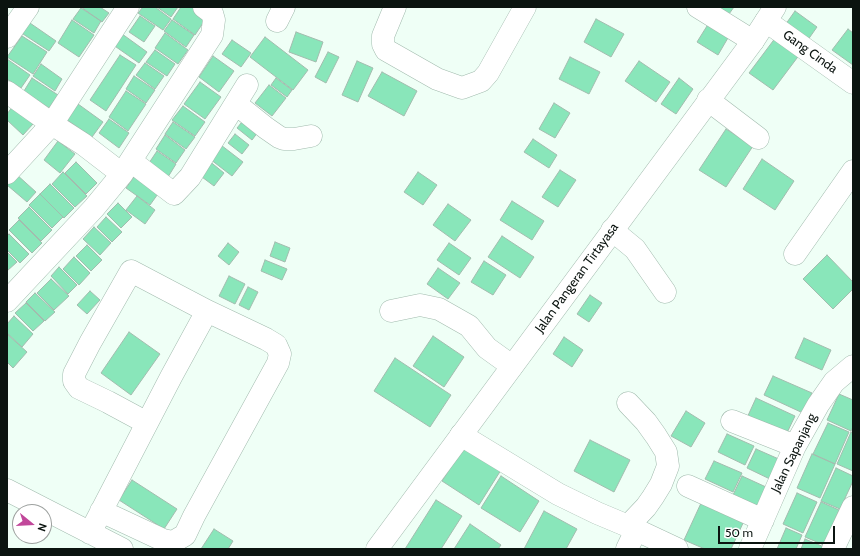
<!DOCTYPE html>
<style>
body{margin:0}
#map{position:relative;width:860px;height:556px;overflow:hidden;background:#effff6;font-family:Cabin,sans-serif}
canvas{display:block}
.frame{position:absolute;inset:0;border:8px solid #0b1410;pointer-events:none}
.north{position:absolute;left:12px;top:504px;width:40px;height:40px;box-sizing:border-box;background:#fff;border:1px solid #9da19f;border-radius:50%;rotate:108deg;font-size:11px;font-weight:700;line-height:16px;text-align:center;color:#0b1410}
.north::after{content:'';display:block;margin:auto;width:14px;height:18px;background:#c1479a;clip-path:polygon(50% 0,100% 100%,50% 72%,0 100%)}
.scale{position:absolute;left:718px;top:526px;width:117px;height:18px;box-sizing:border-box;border:2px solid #0b1410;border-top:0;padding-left:5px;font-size:12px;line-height:14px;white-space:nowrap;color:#0b1410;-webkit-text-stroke:3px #fff;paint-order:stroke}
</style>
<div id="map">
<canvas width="860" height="556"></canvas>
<div class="frame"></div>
<div class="north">N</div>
<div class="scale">50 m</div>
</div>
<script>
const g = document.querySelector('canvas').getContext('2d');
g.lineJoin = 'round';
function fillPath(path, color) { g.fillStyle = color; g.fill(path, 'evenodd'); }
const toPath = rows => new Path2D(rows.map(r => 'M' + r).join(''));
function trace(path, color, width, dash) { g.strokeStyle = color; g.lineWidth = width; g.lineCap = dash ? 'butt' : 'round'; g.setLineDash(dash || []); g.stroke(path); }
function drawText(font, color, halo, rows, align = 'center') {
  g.font = font + ' Cabin,sans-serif'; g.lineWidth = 3.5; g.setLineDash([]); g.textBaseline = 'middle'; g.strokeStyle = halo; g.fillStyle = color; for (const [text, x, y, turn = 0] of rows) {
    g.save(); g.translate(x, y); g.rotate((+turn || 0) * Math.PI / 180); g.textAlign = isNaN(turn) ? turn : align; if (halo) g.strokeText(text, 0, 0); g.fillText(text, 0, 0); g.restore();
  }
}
const building = toPath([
 [81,7,100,7,109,13,102,22,81,7],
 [143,7,155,7,171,19,163,30,138,13,143,7],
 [157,7,178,7,171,17,157,7],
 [181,7,192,7,207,17,195,35,173,19,181,7],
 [718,7,734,7,729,14,718,7],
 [81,8,101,21,94,33,73,19,81,8],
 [795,11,817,27,805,44,783,28,795,11],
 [140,16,155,26,144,42,129,32,140,16],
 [712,18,732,31,718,55,697,42,712,18],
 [596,19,624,34,611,57,584,42,596,19],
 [72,20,94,35,79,57,58,43,72,20],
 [172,20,194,35,186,47,164,31,172,20],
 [27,21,56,41,49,51,20,32,27,21],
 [848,29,853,33,853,65,832,50,848,29],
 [118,31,147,52,139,63,109,42,118,31],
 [296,32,323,42,316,62,289,52,296,32],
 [165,33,188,50,178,64,155,48,165,33],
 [22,36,47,52,33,74,7,57,22,36],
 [265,37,308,70,293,90,250,57,265,37],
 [776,37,800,54,773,90,749,73,776,37],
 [232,40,251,53,241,67,222,54,232,40],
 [155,50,175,64,167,76,146,62,155,50],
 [328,52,339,57,326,83,315,77,328,52],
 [120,55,136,65,106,111,90,100,120,55],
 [213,56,234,71,219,92,199,77,213,56],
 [570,57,600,72,589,94,559,79,570,57],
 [7,59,30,75,21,88,7,79,7,59],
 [357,61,373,68,358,102,342,95,357,61],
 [639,61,670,82,656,102,625,81,639,61],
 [145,63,164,76,155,89,136,75,145,63],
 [41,64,62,79,55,91,33,76,41,64],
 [382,72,417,91,404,116,368,96,382,72],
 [134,76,155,90,146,103,126,89,134,76],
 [32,78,58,95,49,108,24,91,32,78],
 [276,78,292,90,287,97,271,85,276,78],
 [679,78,693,89,676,114,661,104,679,78],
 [200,82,221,97,205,119,184,104,200,82],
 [269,85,286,98,272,116,255,103,269,85],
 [126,91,146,104,128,131,109,117,126,91],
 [554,103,570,113,555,138,539,129,554,103],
 [78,104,103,122,92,137,67,120,78,104],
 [13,106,33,124,23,135,7,120,7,114,13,106],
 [183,106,205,122,195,136,172,120,183,106],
 [246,117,261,128,252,140,237,128,246,117],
 [109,119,129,133,119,148,99,133,109,119],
 [173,122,195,137,186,149,165,134,173,122],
 [726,129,753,146,726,187,699,170,726,129],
 [235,134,249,145,242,154,228,143,235,134],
 [165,135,185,150,176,163,156,149,165,135],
 [533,139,557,155,549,168,524,152,533,139],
 [58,141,75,154,60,173,44,160,58,141],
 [217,142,243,162,232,176,206,156,217,142],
 [157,151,176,164,168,177,149,163,157,151],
 [762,159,794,181,775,210,743,189,762,159],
 [208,160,224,173,214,186,198,174,208,160],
 [76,162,97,183,86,194,65,173,76,162],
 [560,170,576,180,558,207,542,197,560,170],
 [63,172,87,196,75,207,52,184,63,172],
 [418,172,437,185,423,205,404,192,418,172],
 [16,174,36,192,27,202,7,185,16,174],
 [136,174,160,191,150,205,126,188,136,174],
 [50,184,74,208,64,218,40,194,50,184],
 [40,194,63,217,52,228,29,205,40,194],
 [137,196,155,210,145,224,126,210,137,196],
 [512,201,544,221,532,240,500,220,512,201],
 [118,203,132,217,121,228,107,214,118,203],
 [448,204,471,220,455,241,433,225,448,204],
 [29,207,52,230,41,241,18,218,29,207],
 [106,217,122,232,112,242,97,227,106,217],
 [19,220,42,243,32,253,9,230,19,220],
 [94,227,111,243,100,255,83,239,94,227],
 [9,234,29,254,20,263,7,250,7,236,9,234],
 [502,236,534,257,520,278,488,257,502,236],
 [275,242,290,248,285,262,270,256,275,242],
 [228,243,239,252,229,265,218,256,228,243],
 [449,243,471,258,459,275,437,260,449,243],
 [87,245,102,260,91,271,76,256,87,245],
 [7,252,17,262,7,271,7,252],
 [827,255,853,282,853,289,833,309,803,279,827,255],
 [74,257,90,273,79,285,63,269,74,257],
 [265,260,287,269,282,280,261,271,265,260],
 [484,261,506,275,493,295,471,282,484,261],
 [59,267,77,285,68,294,51,276,59,267],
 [438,268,460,283,448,299,427,284,438,268],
 [229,276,245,284,235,304,219,296,229,276],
 [51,279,69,296,54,310,37,293,51,279],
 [248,287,258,292,249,310,239,305,248,287],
 [90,291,100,300,87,314,77,305,90,291],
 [35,293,55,312,45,321,26,302,35,293],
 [590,295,602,303,589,322,577,314,590,295],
 [26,303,44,321,33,331,15,313,26,303],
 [14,316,33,334,22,347,7,333,7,324,14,316],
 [129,332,160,354,131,395,101,373,129,332],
 [7,334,27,352,13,368,7,362,7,334],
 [433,336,464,357,444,387,413,366,433,336],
 [564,337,583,350,572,367,553,354,564,337],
 [804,338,831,350,822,370,795,358,804,338],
 [395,358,451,395,430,427,374,391,395,358],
 [773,376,812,393,803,413,764,395,773,376],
 [839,394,853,400,853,427,851,431,827,420,839,394],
 [756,398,795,416,785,437,746,420,756,398],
 [686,411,705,423,691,447,671,436,686,411],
 [828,423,849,432,835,464,813,454,828,423],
 [851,432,853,433,853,471,837,464,851,432],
 [727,434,754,446,745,465,718,452,727,434],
 [590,440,630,460,614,492,574,471,590,440],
 [464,447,501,470,479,505,442,481,464,447],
 [756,449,781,460,772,480,747,468,756,449],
 [812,454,835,464,820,498,797,488,812,454],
 [714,461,742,473,733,492,705,479,714,461],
 [836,468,853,476,853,481,840,509,821,501,836,468],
 [501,476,539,501,520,532,481,508,501,476],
 [742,476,766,487,758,506,733,495,742,476],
 [132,480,177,509,164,529,119,500,132,480],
 [797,493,817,502,803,533,783,524,797,493],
 [436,500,462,516,441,549,405,549,436,500],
 [702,501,744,521,731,549,705,549,684,540,702,501],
 [821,502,839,510,824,545,805,537,821,502],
 [544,511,577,529,566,549,524,549,544,511],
 [470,524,501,545,498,549,454,549,470,524],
 [786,528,802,535,796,549,777,549,786,528],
 [214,529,233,541,228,549,201,549,214,529],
 [805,539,824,547,823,549,801,549,805,539]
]);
fillPath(building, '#89e6ba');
trace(building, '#a2bcae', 1);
const minor = toPath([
 [395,7,383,36,383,44,386,50,437,79,462,88,481,81,488,73,525,7],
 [698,7,753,41],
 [277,21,284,7],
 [766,21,853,83],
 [7,37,28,7],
 [7,92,52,124,83,144,122,174],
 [708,100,758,138],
 [236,104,266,128,279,137,284,139,294,139,311,136],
 [131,161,174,194,190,177,247,85],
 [7,173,52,124,128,7],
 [612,230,635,249,665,292],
 [795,254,853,171],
 [7,301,94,208,122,174,212,35,214,20,212,13,204,7],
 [391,311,420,305,439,309,469,326,487,348,512,366],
 [732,421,795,446],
 [461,435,558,494,597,513,628,526,677,549],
 [688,486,763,520],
 [7,490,122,549],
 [101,511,163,540,173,542,185,535,194,516,278,363,280,354,276,345,266,339,207,311,131,271,90,343,74,374,74,381,79,388,108,402,147,423],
 [628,526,646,507,653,497,661,484,668,466,666,452,656,436,646,422,628,403],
 [90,533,171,377,207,311],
 [627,549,636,530],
 [750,549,795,446,818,405,834,382,853,366],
 [833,549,853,507]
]);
const major = toPath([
 [377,549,753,41,775,7]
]);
trace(minor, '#a1baad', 23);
trace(major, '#a1baad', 23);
trace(minor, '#fff', 22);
trace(major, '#fff', 22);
drawText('13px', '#0b1410', '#fff', [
 ["Gang Cinda",810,52,36],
 ["Jalan Pangeran Tirtayasa",577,278,-54],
 ["Jalan Sapanjang",794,453,-64]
]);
</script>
